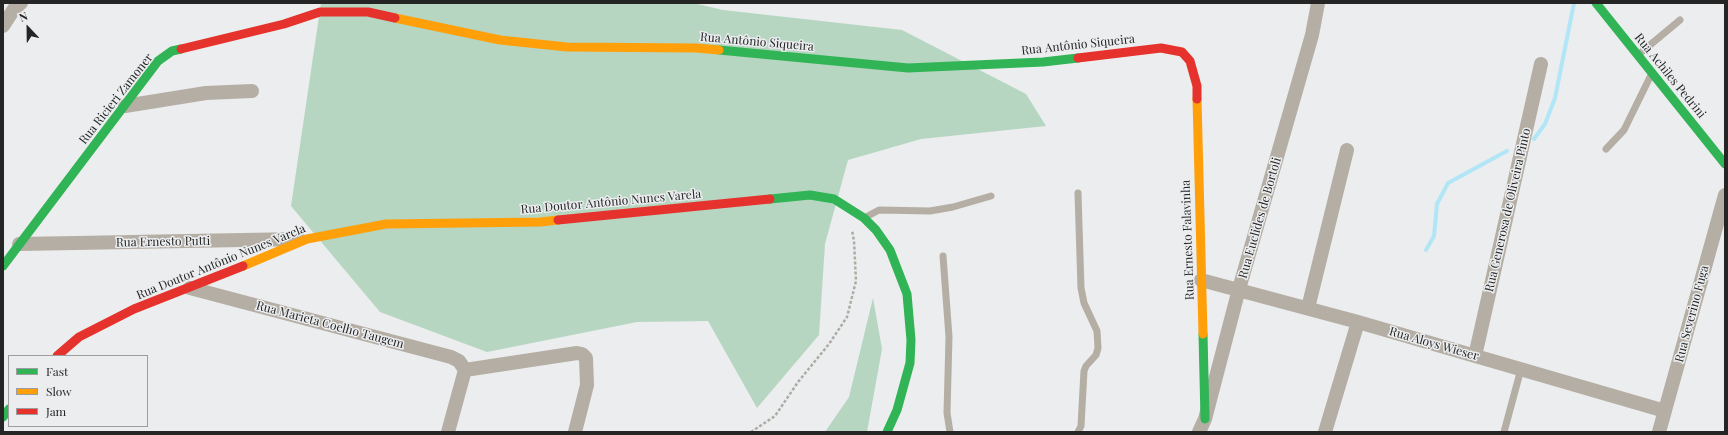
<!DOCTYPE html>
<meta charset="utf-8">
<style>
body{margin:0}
#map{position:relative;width:1728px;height:435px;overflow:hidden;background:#ecedee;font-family:"Playfair Display",serif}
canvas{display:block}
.frame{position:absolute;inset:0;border:4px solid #252526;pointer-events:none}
.legend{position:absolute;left:8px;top:355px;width:140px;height:72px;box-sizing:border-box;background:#ebedef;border:1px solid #9c9d9f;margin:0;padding:5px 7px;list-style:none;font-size:12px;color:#252526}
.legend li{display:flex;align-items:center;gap:8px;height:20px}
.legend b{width:20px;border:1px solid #9c9d9f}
.north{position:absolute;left:8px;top:8px;width:40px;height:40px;-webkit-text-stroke:3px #ebedef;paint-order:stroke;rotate:338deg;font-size:11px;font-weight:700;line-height:16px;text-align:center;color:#252526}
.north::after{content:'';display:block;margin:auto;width:14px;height:18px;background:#252526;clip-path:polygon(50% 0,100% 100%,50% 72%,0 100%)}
</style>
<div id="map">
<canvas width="1728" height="435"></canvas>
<div class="frame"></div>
<ul class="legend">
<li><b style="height:5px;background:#30b455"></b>Fast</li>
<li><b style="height:5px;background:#ff9f0a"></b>Slow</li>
<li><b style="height:5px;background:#e5322d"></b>Jam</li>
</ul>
<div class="north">N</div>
</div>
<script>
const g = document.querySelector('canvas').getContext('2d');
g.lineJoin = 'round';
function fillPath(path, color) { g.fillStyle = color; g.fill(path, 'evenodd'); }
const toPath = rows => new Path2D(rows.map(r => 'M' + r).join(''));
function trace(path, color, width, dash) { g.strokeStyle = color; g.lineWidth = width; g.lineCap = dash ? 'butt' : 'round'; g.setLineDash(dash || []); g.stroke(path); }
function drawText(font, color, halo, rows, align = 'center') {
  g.font = font + ' "Playfair Display",serif'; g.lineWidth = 3; g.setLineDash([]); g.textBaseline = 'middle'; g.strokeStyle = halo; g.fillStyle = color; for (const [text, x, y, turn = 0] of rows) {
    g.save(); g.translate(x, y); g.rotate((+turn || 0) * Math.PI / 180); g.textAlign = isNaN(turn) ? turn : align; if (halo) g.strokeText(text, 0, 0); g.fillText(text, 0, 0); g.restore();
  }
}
fillPath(toPath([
 [321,3,693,3,723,10,902,30,1026,94,1046,126,921,139,848,160,825,244,819,335,757,408,708,321,637,322,487,352,380,312,291,206],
 [873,298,882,349,867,432,825,432,849,397]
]), '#b6d6c1');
trace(toPath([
 [1534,139,1545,124,1555,98,1574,3],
 [1426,250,1434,236,1437,204,1448,183,1507,151]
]), '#b1e6f7', 4);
trace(toPath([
 [751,432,775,416,798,382,829,344,847,317,856,281,854,241,852,230]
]), '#afaba4', 2.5, [3, 2]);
trace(toPath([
 [1638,55,1680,20],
 [1606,149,1624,130,1651,75],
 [1078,193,1081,288,1084,303,1097,331,1098,348,1096,355,1086,366,1084,371,1081,426,1078,432],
 [864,218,879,210,930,211,953,207,991,196],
 [943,256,949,337,947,413,950,432],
 [1504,432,1521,369]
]), '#b5aea4', 7);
trace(toPath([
 [3,26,14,9,21,3],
 [125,106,206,93,252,91],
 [19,244,299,239],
 [1201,280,1358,322,1665,411],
 [190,288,451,357,459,361,465,370],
 [1308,308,1347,150],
 [1475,356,1541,64],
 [465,370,577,353,582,354,586,358,587,385,575,432],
 [448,432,465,370],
 [1199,432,1205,419,1239,289,1312,35,1318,3],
 [1325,432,1358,322],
 [1659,432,1725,195]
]), '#b5aea4', 14);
trace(toPath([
 [1596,3,1725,164],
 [719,50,908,68,1043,62,1078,58],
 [770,199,810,195,834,199,864,218,876,230,890,250,907,294,911,340,910,363,897,410,887,432],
 [3,266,158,61,172,51,181,49],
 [1203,334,1205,419],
 [3,417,9,409]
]), '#30b455', 9);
trace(toPath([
 [395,18,500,40,567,47,696,48,719,50],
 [1197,99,1203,334],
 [243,266,307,239,386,224,540,222,558,220]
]), '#ff9f0a', 9);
trace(toPath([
 [181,49,284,24,320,12,368,12,395,18],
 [1078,58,1161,48,1182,52,1190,61,1197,86,1197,99],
 [558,220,770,199],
 [57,356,79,337,134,309,243,266]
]), '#e5322d', 9);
drawText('12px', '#252526', '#ebedef', [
 ["Rua Antônio Siqueira",757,42,5],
 ["Rua Antônio Siqueira",1078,45,-6],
 ["Rua Achiles Pedrini",1670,76,51],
 ["Rua Ricieri Zamoner",116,99,-52],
 ["Rua Doutor Antônio Nunes Varela",611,202,-5],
 ["Rua Generosa de Oliveira Pinto",1508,210,-77],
 ["Rua Euclides de Bortoli",1260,218,-74],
 ["Rua Ernesto Falavinha",1188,240,-92],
 ["Rua Ernesto Putti",163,242,-1],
 ["Rua Doutor Antônio Nunes Varela",221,262,-22],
 ["Rua Severino Fuga",1692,314,-75],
 ["Rua Marieta Coelho Taugem",330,325,15],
 ["Rua Aloys Wieser",1434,344,16]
]);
</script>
